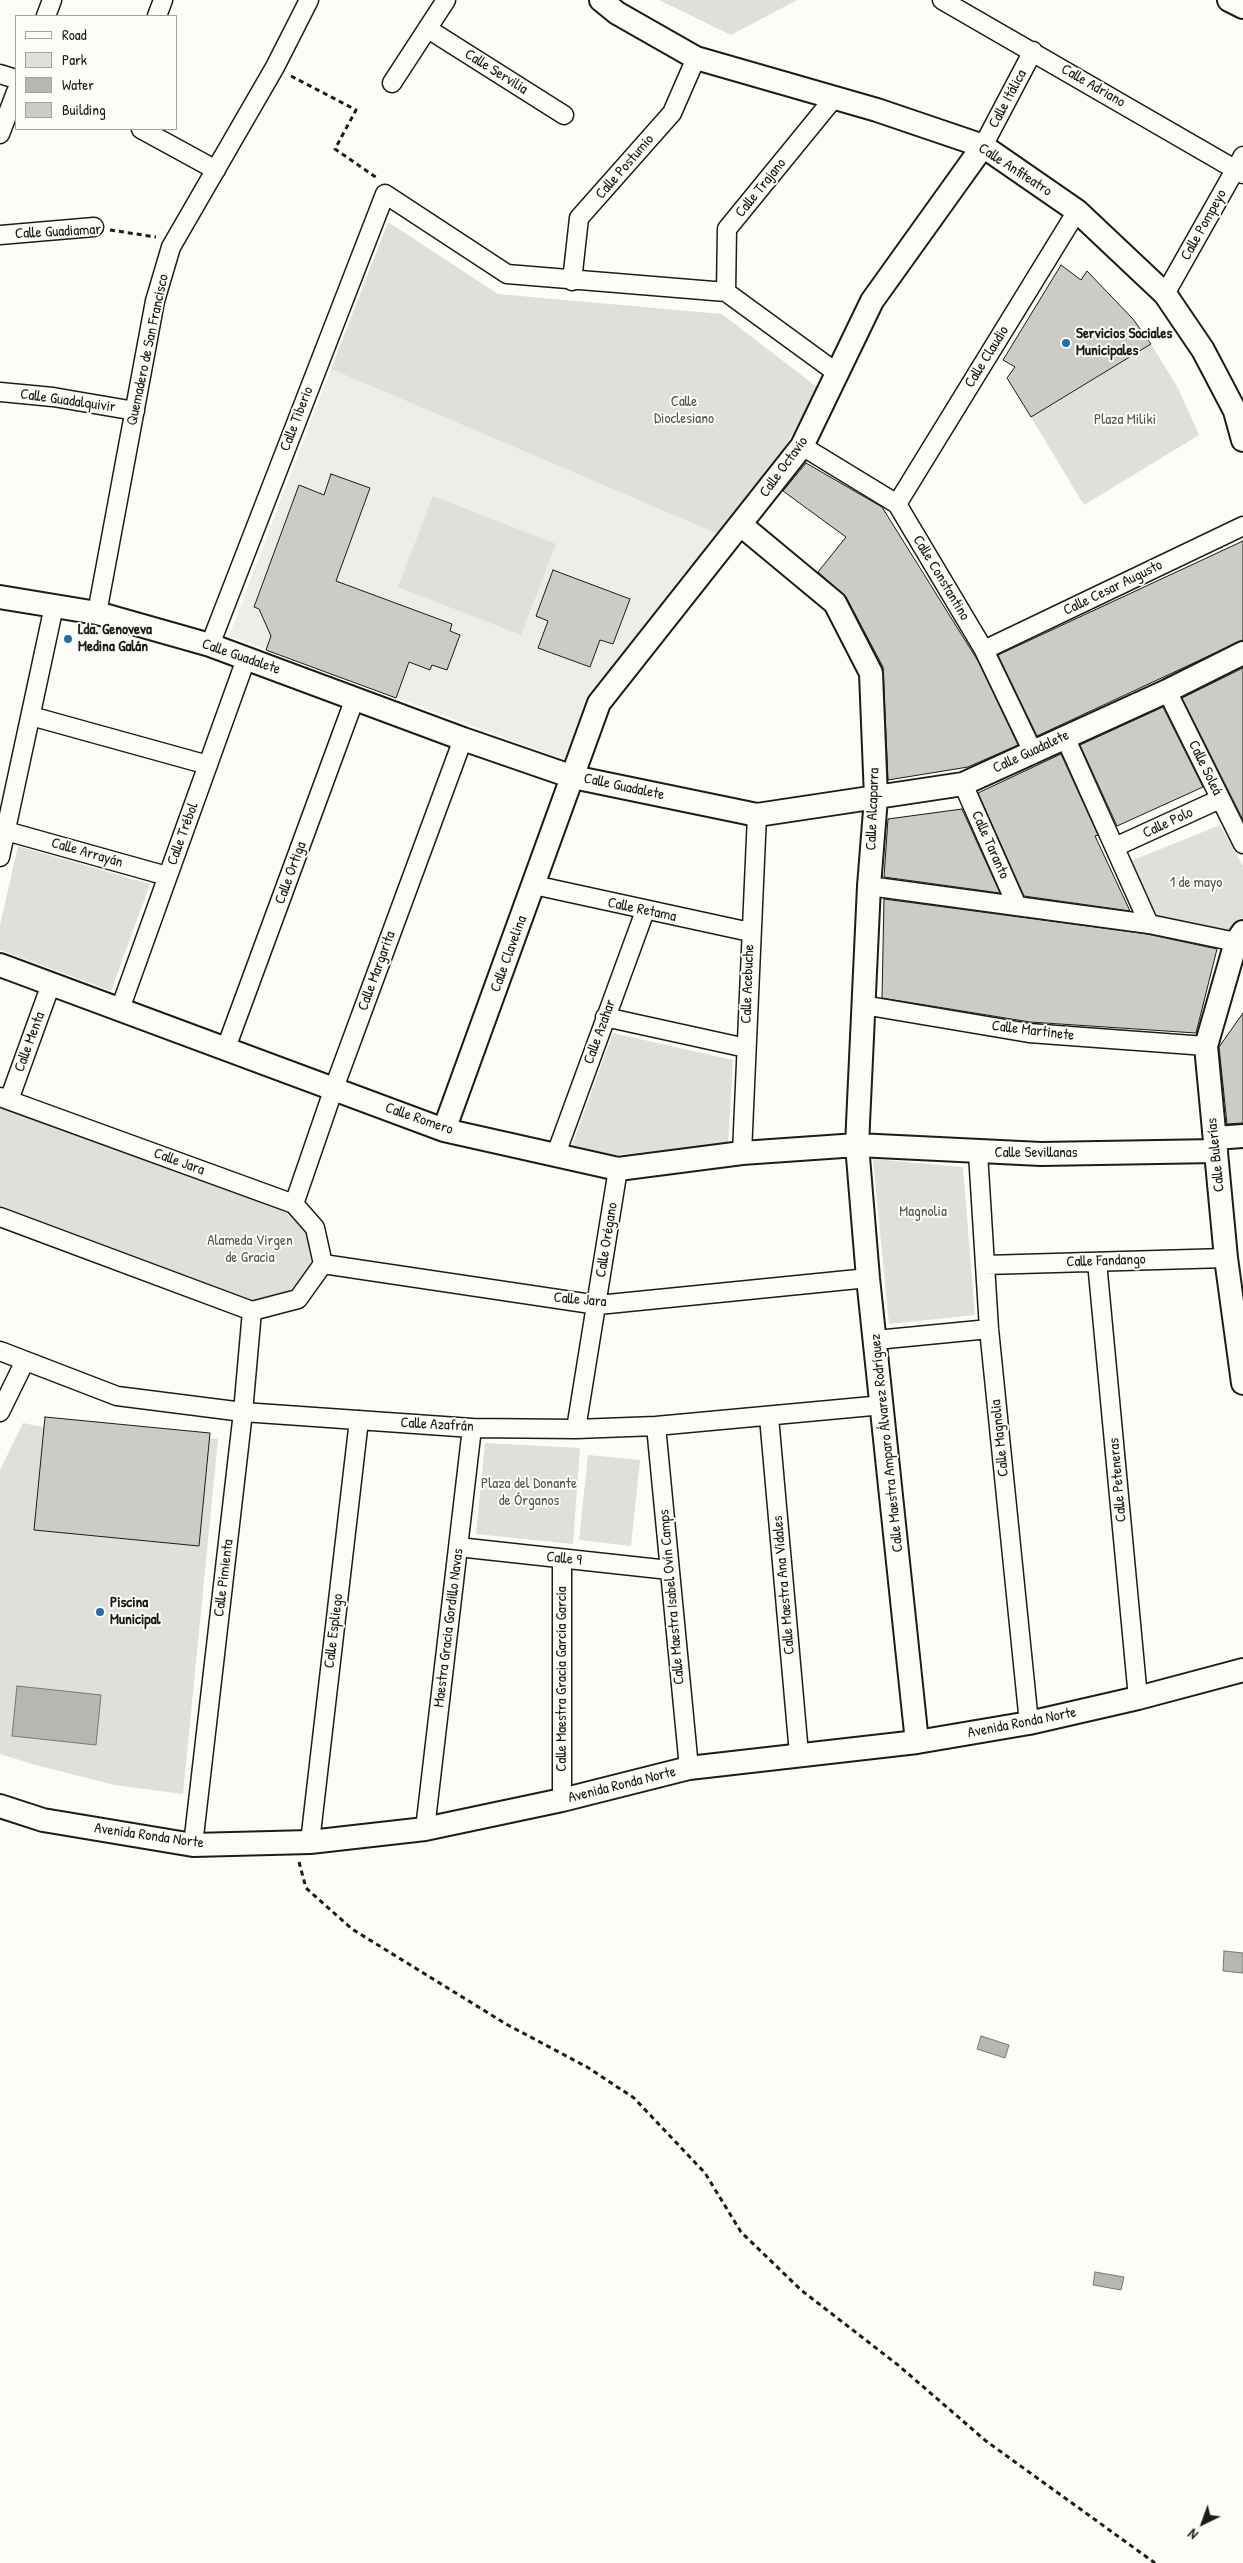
<!DOCTYPE html>
<meta charset="utf-8">
<style>
body{margin:0}
#map{position:relative;width:1243px;height:2563px;overflow:hidden;background:#fdfcf7;font-family:"Patrick Hand",sans-serif}
canvas{display:block}
.legend{position:absolute;left:15px;top:15px;width:162px;height:115px;box-sizing:border-box;background:#fdfcf7;border:1px solid #a3a29f;margin:0;padding:6px 9px;list-style:none;font-size:15px;color:#1c1c1c}
.legend li{display:flex;align-items:center;gap:10px;height:25px}
.legend b{width:25px;border:1px solid #a3a29f}
.north{position:absolute;left:1178px;top:2498px;width:50px;height:50px;-webkit-text-stroke:4px #fdfcf7;paint-order:stroke;rotate:222deg;font-size:14px;font-weight:700;line-height:20px;text-align:center;color:#1c1c1c}
.north::after{content:'';display:block;margin:auto;width:18px;height:22px;background:#1c1c1c;clip-path:polygon(50% 0,100% 100%,50% 72%,0 100%)}
</style>
<div id="map">
<canvas width="1243" height="2563"></canvas>
<ul class="legend">
<li><b style="height:6px;background:#fdfcf7"></b>Road</li>
<li><b style="height:14px;background:#e0dfdb"></b>Park</li>
<li><b style="height:14px;background:#b7b6b2"></b>Water</li>
<li><b style="height:14px;background:#cccbc8"></b>Building</li>
</ul>
<div class="north">N</div>
</div>
<script>
const g = document.querySelector('canvas').getContext('2d');
g.lineJoin = 'round';
function fillPath(path, color) { g.fillStyle = color; g.fill(path, 'evenodd'); }
const toPath = rows => new Path2D(rows.map(r => 'M' + r).join(''));
function trace(path, color, width, dash) { g.strokeStyle = color; g.lineWidth = width; g.lineCap = dash ? 'butt' : 'round'; g.setLineDash(dash || []); g.stroke(path); }
function drawText(font, color, halo, rows, align = 'center') {
  g.font = font + ' "Patrick Hand",sans-serif'; g.lineWidth = 4; g.setLineDash([]); g.textBaseline = 'middle'; g.strokeStyle = halo; g.fillStyle = color; for (const [text, x, y, turn = 0] of rows) {
    g.save(); g.translate(x, y); g.rotate((+turn || 0) * Math.PI / 180); g.textAlign = isNaN(turn) ? turn : align; if (halo) g.strokeText(text, 0, 0); g.fillText(text, 0, 0); g.restore();
  }
}
fillPath(toPath([
 [331,369,718,534,588,698,565,760,229,636]
]), '#eeede9');
fillPath(toPath([
 [659,0,797,0,731,35],
 [388,222,498,294,722,314,818,388,782,453,718,534,331,369],
 [1151,344,1178,388,1199,435,1084,505,1031,417],
 [433,496,556,544,521,635,398,587],
 [1220,825,1243,866,1243,932,1239,938,1153,921,1131,861],
 [18,846,150,884,111,991,0,950,0,925],
 [613,1033,733,1060,728,1144,615,1155,572,1145],
 [0,1107,289,1212,309,1232,312,1263,293,1293,252,1301,0,1209],
 [873,1159,963,1167,975,1315,889,1324],
 [45,1417,210,1433,210,1438,218,1439,183,1794,114,1785,36,1765,0,1754,0,1470,23,1423,43,1427],
 [485,1443,580,1448,573,1544,476,1534],
 [588,1455,640,1460,631,1546,579,1540]
]), '#e0dfdb');
const water = toPath([
 [17,1686,101,1695,96,1745,12,1736,17,1686],
 [1224,1951,1243,1953,1243,1973,1223,1971,1224,1951],
 [981,2036,1009,2045,1005,2058,977,2049,981,2036],
 [1095,2272,1124,2277,1121,2290,1093,2285,1095,2272]
]);
fillPath(water, '#b7b6b2');
trace(water, '#797876', 1);
const building = toPath([
 [1061,265,1081,280,1087,271,1133,319,1151,344,1031,417,1007,378,1015,367,1003,360,1061,265],
 [806,463,882,507,978,661,1018,745,968,767,888,780,883,667,846,597,818,572,846,537,783,491,806,463],
 [331,474,370,488,336,581,452,624,450,631,460,635,447,670,432,665,430,670,409,662,396,698,266,650,271,636,259,609,254,607,299,485,324,495,331,474],
 [1243,541,1243,640,1037,736,998,655,1243,541],
 [553,570,630,599,613,644,600,640,590,667,538,648,548,621,536,616,553,570],
 [1243,668,1243,820,1182,698,1243,668],
 [1163,707,1203,787,1117,826,1080,745,1163,707],
 [1061,754,1098,835,1095,836,1130,911,1024,896,978,793,1061,754],
 [962,809,1000,893,884,877,888,819,962,809],
 [884,899,1147,934,1217,949,1196,1033,1030,1022,882,998,884,899],
 [1243,1013,1243,1123,1227,1124,1219,1047,1243,1013],
 [45,1417,210,1433,199,1546,34,1530,45,1417]
]);
fillPath(building, '#cccbc8');
trace(building, '#1c1c1c', 1);
const minor = toPath([
 [942,0,1243,174],
 [46,16,52,0],
 [157,16,163,0],
 [428,29,564,115],
 [0,74,16,79],
 [392,83,446,0],
 [141,129,216,170],
 [0,134,16,92],
 [983,146,1033,51],
 [0,235,94,227],
 [572,281,579,218,672,113,696,58],
 [726,292,727,229,834,98],
 [1165,294,1243,156],
 [0,392,53,397,135,411],
 [802,446,897,504,984,650,1033,752],
 [897,504,1077,211],
 [97,613,155,301,171,247,275,67,309,0],
 [210,645,385,194,507,274,726,292,837,373],
 [984,650,1243,526],
 [1167,691,1243,844],
 [31,716,208,765],
 [1065,737,1149,924],
 [963,784,1017,906],
 [6,831,167,876],
 [1115,847,1220,799],
 [0,857,54,606],
 [534,885,750,932],
 [869,886,1149,924,1236,942],
 [863,1005,1029,1033,1206,1046],
 [120,1009,246,659],
 [605,1017,746,1048],
 [226,1048,355,698],
 [0,1097,294,1204,315,1228,323,1264,298,1299,252,1311,0,1217],
 [9,1100,51,984],
 [742,1153,757,815],
 [978,1153,989,1329,1029,1723],
 [556,1154,645,911],
 [294,1204,334,1088,463,739],
 [1097,1262,1138,1698],
 [323,1264,598,1305,868,1278],
 [986,1265,1226,1258],
 [876,1340,989,1329],
 [0,1351,117,1396,243,1412,472,1428,576,1429,656,1426,883,1405],
 [0,1412,25,1361],
 [769,1417,799,1754],
 [656,1426,689,1768],
 [576,1429,618,1169],
 [458,1547,669,1570],
 [562,1559,562,1800],
 [425,1829,472,1428],
 [310,1842,359,1420],
 [193,1845,243,1412,252,1311]
]);
const tertiary = toPath([
 [601,0,617,13,696,58,877,110,983,146,1077,211,1165,294,1203,350,1235,411,1243,440],
 [1229,0,1243,7],
 [741,525,835,603,871,673,876,798,869,886,857,1145,868,1278,917,1742],
 [0,597,97,613,210,645,463,739,573,777,757,815,963,784,1167,691,1243,653],
 [1243,932,1236,942,1206,1046,1226,1258,1243,1383],
 [0,965,444,1130,618,1169,742,1153,857,1145,1041,1154,1216,1151],
 [444,1130,599,703,802,446,872,301,983,146],
 [1215,1138,1243,1136],
 [0,1806,43,1820,193,1845,310,1842,425,1829,562,1800,689,1768,917,1742,1029,1723,1138,1698,1243,1670]
]);
trace(minor, '#1c1c1c', 21);
trace(tertiary, '#1c1c1c', 26);
trace(toPath([
 [291,76,356,110,335,149,377,178],
 [110,230,156,237],
 [299,1862,306,1888,352,1929,506,2024,587,2067,634,2098,705,2173,741,2232,801,2290,898,2365,986,2441,1155,2563]
]), '#1c1c1c', 3, [5, 4]);
trace(minor, '#fdfcf7', 18);
trace(tertiary, '#fdfcf7', 22);
for (const [x, y, r, color] of [
 [1066,343,5,"#1f6fb2"],
 [68,639,5,"#1f6fb2"],
 [100,1612,5,"#1f6fb2"]
]) { const dot = new Path2D(); dot.arc(x, y, r, 0, 2 * Math.PI); g.fillStyle = color; g.fill(dot); trace(dot, '#fdfcf7', 2); }
drawText('15px', '#1c1c1c', '#fdfcf7', [
 ["Calle Servilia",496,72,32],
 ["Calle Adriano",1093,86,30],
 ["Calle Itálica",1008,99,-62],
 ["Calle Postumio",625,167,-49],
 ["Calle Anfiteatro",1015,170,33],
 ["Calle Trajano",761,188,-51],
 ["Calle Pompeyo",1204,225,-61],
 ["Calle Guadiamar",58,232,-3],
 ["Quemadero de San Francisco",148,350,-78],
 ["Calle Claudio",987,357,-58],
 ["Calle Guadalquivir",68,401,8],
 ["Calle Tiberio",297,419,-69],
 ["Calle Octavio",784,467,-54],
 ["Calle Constantino",941,578,59],
 ["Calle Cesar Augusto",1113,588,-26],
 ["Calle Guadalete",241,657,19],
 ["Calle Guadalete",1031,752,-25],
 ["Calle Soleá",1205,768,64],
 ["Calle Guadalete",624,787,12],
 ["Calle Alcaparra",873,809,-88],
 ["Calle Polo",1168,823,-25],
 ["Calle Trébol",183,834,-70],
 ["Calle Taranto",990,845,66],
 ["Calle Arrayán",87,853,16],
 ["Calle Ortiga",291,873,-70],
 ["Calle Retama",642,910,12],
 ["Calle Clavelina",509,954,-70],
 ["Calle Margarita",377,971,-70],
 ["Calle Acebuche",748,984,-88],
 ["Calle Martinete",1033,1031,7],
 ["Calle Azahar",600,1032,-70],
 ["Calle Menta",30,1042,-70],
 ["Calle Romero",419,1119,19],
 ["Calle Sevillanas",1036,1153],
 ["Calle Bulerías",1216,1155,-96],
 ["Calle Jara",179,1162,20],
 ["Calle Orégano",607,1240,-81],
 ["Calle Fandango",1106,1261,-2],
 ["Calle Jara",580,1300,5],
 ["Calle Azafrán",437,1425,3],
 ["Calle Magnolia",1000,1438,-96],
 ["Calle Maestra Amparo Álvarez Rodríguez",887,1443,-96],
 ["Calle Peteneras",1118,1480,-95],
 ["Calle 9",564,1559,6],
 ["Calle Pimienta",224,1578,-83],
 ["Calle Maestra Ana Vidales",784,1585,-95],
 ["Calle Maestra Isabel Ovín Camps",672,1597,-95],
 ["Maestra Gracia Gordillo Navas",449,1628,-83],
 ["Calle Espliego",334,1631,-83],
 ["Calle Maestra Gracia García García",562,1679,-90],
 ["Avenida Ronda Norte",1022,1723,-11],
 ["Avenida Ronda Norte",622,1785,-14],
 ["Avenida Ronda Norte",149,1836,8]
]);
drawText('bold 15px', '#1c1c1c', '#fdfcf7', [
 ["Servicios Sociales",1076,334],
 ["Municipales",1076,351],
 ["Lda. Genoveva",78,630],
 ["Medina Galán",78,647],
 ["Piscina",110,1603],
 ["Municipal",110,1620]
], 'left');
drawText('15px', '#575655', '#fdfcf7', [
 ["Calle",684,402],
 ["Dioclesiano",684,419],
 ["Plaza Miliki",1125,420],
 ["1 de mayo",1196,883],
 ["Magnolia",923,1212],
 ["Alameda Virgen",250,1241],
 ["de Gracia",250,1258],
 ["Plaza del Donante",529,1484],
 ["de Órganos",529,1501]
]);
</script>
